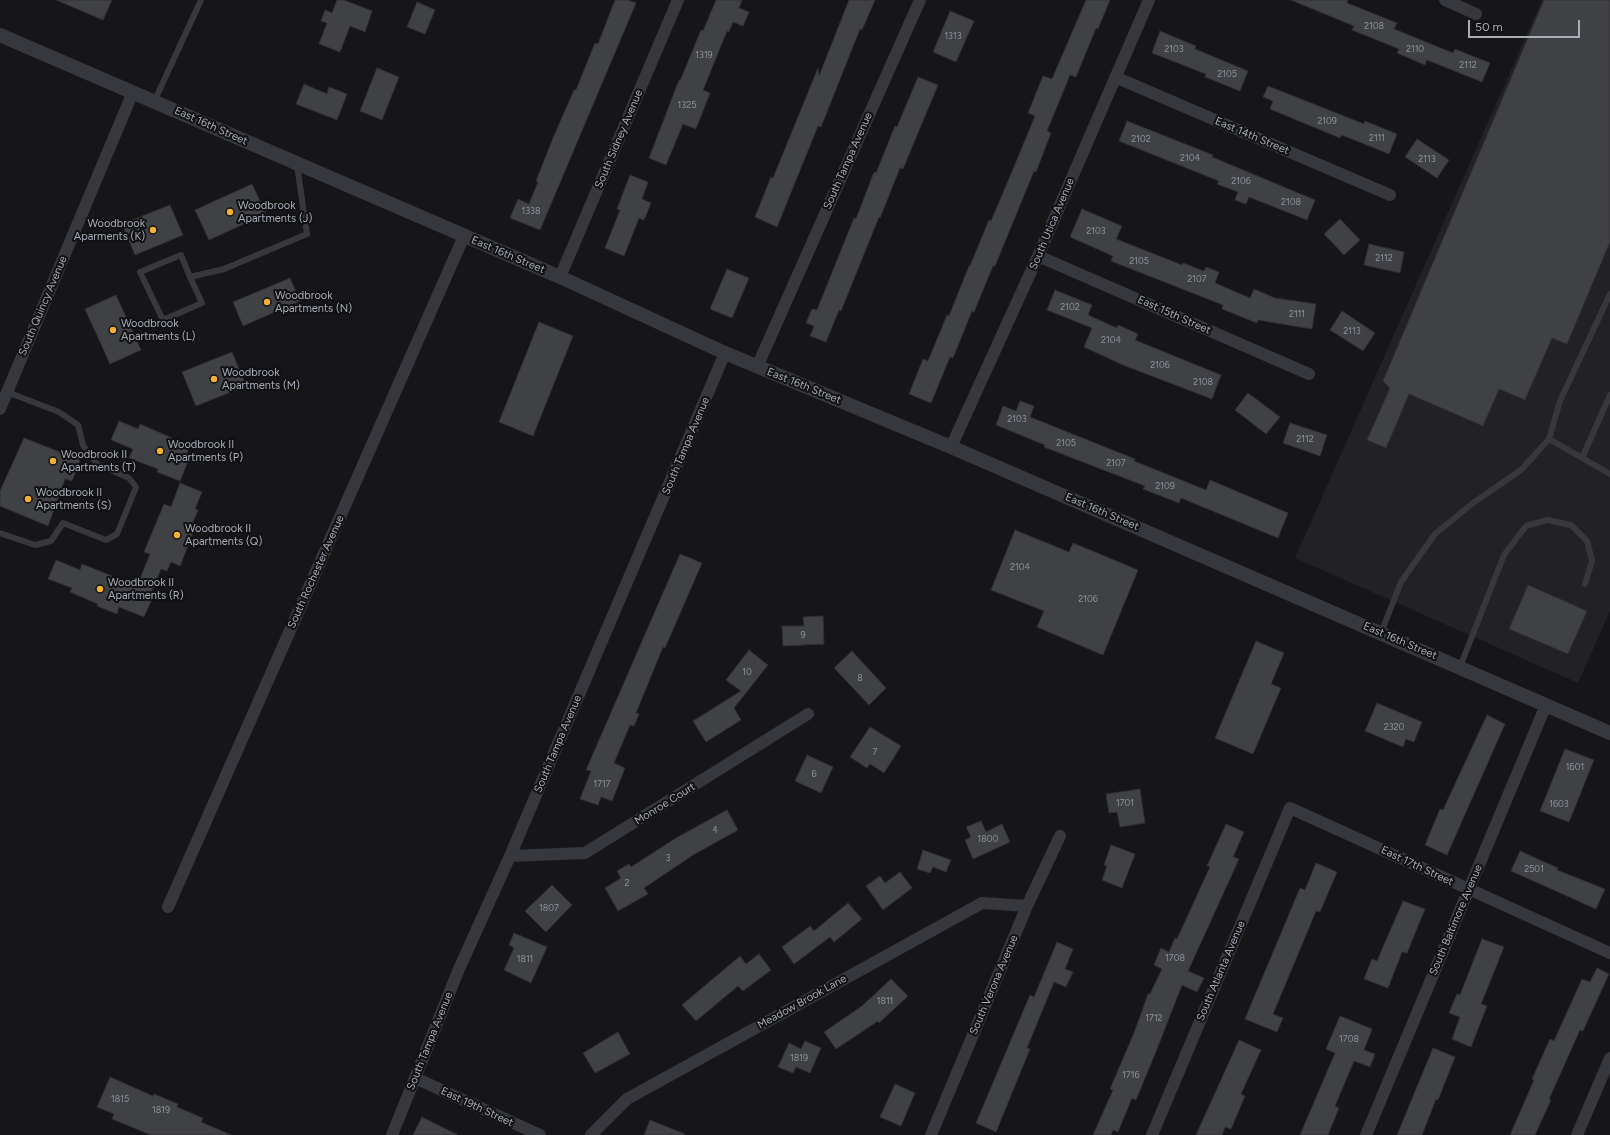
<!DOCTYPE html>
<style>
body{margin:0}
#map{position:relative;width:1610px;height:1135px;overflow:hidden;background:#161618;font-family:Figtree,sans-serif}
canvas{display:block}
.scale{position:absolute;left:1468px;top:20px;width:112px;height:18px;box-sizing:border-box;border:2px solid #a8adb8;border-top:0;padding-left:5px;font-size:12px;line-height:14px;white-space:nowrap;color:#a8adb8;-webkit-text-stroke:3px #111113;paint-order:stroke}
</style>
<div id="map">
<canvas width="1610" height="1135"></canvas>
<div class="scale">50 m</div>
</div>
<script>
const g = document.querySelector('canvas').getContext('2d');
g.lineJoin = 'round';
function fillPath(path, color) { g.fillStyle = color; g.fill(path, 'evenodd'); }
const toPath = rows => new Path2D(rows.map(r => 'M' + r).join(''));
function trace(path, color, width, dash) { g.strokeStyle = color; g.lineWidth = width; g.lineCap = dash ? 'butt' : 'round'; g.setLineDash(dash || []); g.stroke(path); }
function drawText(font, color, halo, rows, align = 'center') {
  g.font = font + ' Figtree,sans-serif'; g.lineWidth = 4; g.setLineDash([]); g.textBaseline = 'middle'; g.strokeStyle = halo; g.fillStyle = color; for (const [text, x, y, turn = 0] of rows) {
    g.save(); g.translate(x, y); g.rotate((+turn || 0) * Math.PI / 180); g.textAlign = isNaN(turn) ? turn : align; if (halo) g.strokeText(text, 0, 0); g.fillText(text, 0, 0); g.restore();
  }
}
fillPath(toPath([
 [1542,0,1610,0,1610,611,1578,683,1295,558]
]), '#222225');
const building = toPath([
 [56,0,112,0,103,20,56,0],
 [337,0,344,0,372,11,365,32,350,26,340,52,319,44,327,23,321,21,325,10,332,13,337,0],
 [615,0,628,0,636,3,540,230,510,218,518,199,529,204,538,182,536,181,553,138,574,90,576,90,595,43,598,44,615,0],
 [716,0,742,0,739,8,749,12,743,26,733,22,729,32,727,31,703,90,710,93,696,129,683,124,666,165,649,158,679,80,680,81,701,30,703,31,716,0],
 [849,0,875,0,862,30,860,29,821,127,818,126,777,227,755,217,771,177,773,178,818,68,819,76,849,0],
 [1086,0,1110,0,1098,29,1096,28,1076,77,1070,75,1047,131,1051,133,1036,172,1034,171,995,266,993,266,974,312,972,311,953,358,950,357,931,403,909,394,923,359,928,361,947,315,949,316,969,266,970,266,989,220,991,221,1011,174,1035,116,1028,113,1043,76,1052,79,1086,0],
 [1291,0,1348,0,1347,3,1397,23,1394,29,1453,53,1455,49,1490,63,1482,82,1427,60,1425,65,1397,53,1399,49,1352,30,1354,26,1291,0],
 [1544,0,1610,0,1610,242,1567,344,1552,338,1525,400,1499,389,1483,426,1409,394,1386,448,1367,440,1390,388,1383,381,1544,0],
 [417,2,435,10,425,34,407,27,417,2],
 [950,11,974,21,956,62,933,52,950,11],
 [1160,31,1196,46,1195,49,1248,71,1240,91,1205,77,1206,74,1152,53,1160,31],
 [377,68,399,77,382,120,360,111,377,68],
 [918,77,938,85,903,169,900,168,880,218,879,217,841,311,839,310,826,342,810,336,814,326,806,323,812,309,817,310,854,218,856,219,874,172,876,173,895,126,897,127,918,77],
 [304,84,327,94,329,87,347,94,337,120,296,104,304,84],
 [1268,86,1364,124,1365,121,1397,134,1389,154,1342,135,1340,138,1270,109,1273,101,1263,97,1268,86],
 [1127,121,1213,155,1212,157,1315,200,1307,220,1249,197,1246,204,1235,200,1238,192,1217,184,1219,181,1119,141,1127,121],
 [1417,139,1449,160,1437,178,1405,157,1417,139],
 [630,175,648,182,642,199,651,203,644,220,639,218,624,256,605,248,620,210,617,209,630,175],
 [252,184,266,214,209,240,195,210,252,184],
 [170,205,183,235,135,255,122,224,170,205],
 [1082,209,1122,226,1116,239,1182,265,1183,263,1204,271,1206,267,1219,272,1215,283,1250,298,1254,289,1275,298,1316,304,1312,329,1258,320,1257,323,1222,309,1223,305,1111,261,1113,256,1070,237,1082,209],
 [1340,219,1360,240,1344,255,1324,234,1340,219],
 [1369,244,1404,252,1400,273,1364,265,1369,244],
 [727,269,749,278,732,318,710,309,727,269],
 [290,278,300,301,243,326,233,302,290,278],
 [1055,290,1092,305,1088,315,1117,328,1118,325,1138,334,1135,340,1221,375,1212,399,1123,365,1084,347,1092,328,1047,310,1055,290],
 [116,295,141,350,110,364,85,309,116,295],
 [1342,311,1375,333,1363,351,1330,330,1342,311],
 [539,322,573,336,533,436,499,422,539,322],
 [232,352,246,386,196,406,182,372,232,352],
 [1248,393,1280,417,1266,434,1235,410,1248,393],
 [1020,401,1034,406,1030,417,1135,459,1134,461,1206,490,1210,480,1288,513,1278,538,1181,498,1179,503,1143,489,1145,486,1044,447,1045,445,996,425,1003,406,1016,411,1020,401],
 [119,421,138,429,140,424,190,446,187,453,191,454,180,481,157,472,158,469,129,458,133,449,111,440,119,421],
 [1290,423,1327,435,1320,456,1283,443,1290,423],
 [24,438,80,460,72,481,65,479,48,526,0,506,0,491,24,438],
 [180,483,202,492,195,509,198,510,191,527,195,528,180,566,171,562,167,571,161,569,149,598,152,599,144,617,119,607,117,614,97,606,98,604,70,592,72,588,48,579,56,560,80,570,82,564,137,586,150,554,144,552,164,504,171,507,180,483],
 [1015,530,1069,552,1073,543,1138,570,1103,655,1037,627,1044,611,991,590,1015,530],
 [680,554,702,563,665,648,663,647,636,713,639,714,634,726,630,725,614,763,625,768,612,801,601,797,598,805,580,799,591,771,586,770,680,554],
 [1528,585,1587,611,1568,654,1509,629,1528,585],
 [823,616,824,644,783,646,782,626,804,626,803,617,823,616],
 [1256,641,1284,653,1271,684,1281,688,1253,754,1215,738,1256,641],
 [749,650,768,665,734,708,741,720,706,742,693,721,741,691,726,680,749,650],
 [852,651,886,688,869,705,834,668,852,651],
 [1377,703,1422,722,1414,742,1406,739,1403,747,1365,731,1377,703],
 [1487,715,1505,724,1447,855,1425,845,1440,809,1443,810,1487,715],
 [870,727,901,746,884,773,870,764,867,768,850,757,870,727],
 [1565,749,1594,760,1569,822,1540,811,1565,749],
 [807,755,833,767,821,793,795,781,807,755],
 [1140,789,1145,823,1120,827,1117,812,1109,813,1106,794,1140,789],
 [727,810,738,830,693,855,644,888,648,894,618,911,605,888,621,878,617,871,629,864,631,867,676,838,727,810],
 [981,821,986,832,1002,824,1010,842,973,859,965,840,971,837,966,827,981,821],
 [1226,824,1244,832,1233,857,1239,859,1188,971,1204,978,1197,992,1182,985,1155,1054,1136,1100,1132,1098,1118,1132,1113,1130,1111,1135,1093,1135,1113,1090,1110,1089,1134,1033,1148,994,1150,994,1162,969,1154,965,1161,948,1169,952,1175,938,1177,939,1210,867,1207,866,1226,824],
 [1111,845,1135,854,1122,888,1102,880,1107,866,1104,865,1111,845],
 [923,850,951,860,946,872,933,867,930,873,917,869,923,850],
 [1520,851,1558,868,1557,870,1605,889,1596,909,1511,871,1520,851],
 [1316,863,1337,872,1320,912,1316,911,1273,1014,1283,1018,1277,1032,1245,1019,1300,888,1305,890,1316,863],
 [900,872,912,888,883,910,866,886,880,876,885,883,900,872],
 [552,885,572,905,546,932,525,911,552,885],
 [1403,901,1425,909,1407,953,1402,952,1388,988,1364,979,1372,959,1377,961,1403,901],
 [848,903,862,919,834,942,830,937,794,964,782,947,810,926,814,931,848,903],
 [514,933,547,947,531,983,504,970,514,948,509,945,514,933],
 [1482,939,1504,947,1481,1004,1487,1006,1471,1047,1452,1039,1460,1017,1449,1013,1457,994,1460,995,1482,939],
 [1057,942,1073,949,1065,969,1073,972,1066,987,1054,982,1027,1048,1030,1049,996,1132,976,1123,1030,995,1034,997,1057,942],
 [759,954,771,970,743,991,738,986,696,1021,682,1005,740,956,746,964,759,954],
 [1597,968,1609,974,1583,1031,1580,1030,1549,1099,1551,1100,1535,1135,1510,1135,1534,1080,1532,1079,1550,1039,1554,1041,1582,979,1590,982,1597,968],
 [891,979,908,996,879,1023,878,1021,836,1049,824,1032,862,1006,891,979],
 [1340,1016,1372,1029,1364,1050,1375,1054,1370,1067,1354,1061,1335,1106,1339,1108,1328,1135,1300,1135,1335,1053,1326,1049,1340,1016],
 [618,1032,630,1054,595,1073,583,1053,618,1032],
 [1239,1040,1261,1050,1241,1094,1245,1096,1231,1129,1225,1127,1222,1135,1196,1135,1239,1040],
 [805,1041,821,1048,810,1073,796,1067,793,1073,778,1067,789,1043,801,1049,805,1041],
 [1433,1048,1455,1057,1438,1100,1436,1099,1422,1135,1397,1135,1433,1048],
 [110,1077,153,1096,154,1094,178,1104,177,1107,203,1118,201,1122,231,1135,151,1135,112,1119,114,1114,97,1107,110,1077],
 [895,1084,915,1093,901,1126,880,1117,895,1084],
 [422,1117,458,1135,413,1135,422,1117],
 [650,1120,685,1134,684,1135,644,1135,650,1120]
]);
fillPath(building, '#404145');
trace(building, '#303034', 1);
trace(toPath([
 [154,102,201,0],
 [190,277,202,303,163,320,140,272,181,255,190,277,224,269,307,234,297,165],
 [1610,395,1582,458,1610,474],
 [1549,439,1582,458],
 [0,533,35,545,51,541,63,523,106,540,117,534,136,487,129,478,97,464,83,445,78,425,59,412,7,392],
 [1381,633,1401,582,1435,534,1473,503,1521,470,1549,439,1560,401,1610,294],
 [1460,667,1504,555,1526,526,1547,520,1571,525,1587,541,1592,561,1585,584]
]), '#37383d', 6);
trace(toPath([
 [1445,0,1476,14],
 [1115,77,1390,195],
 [1038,256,1309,374],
 [560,277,678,0],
 [757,367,920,0],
 [0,409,133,92],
 [951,447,1038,256,1149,0],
 [510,856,585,853,808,714],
 [168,907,464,236],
 [415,1078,540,1135],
 [392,1135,459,969,510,856,725,353],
 [591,1135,627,1099,982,903,1027,906],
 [931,1135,1027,906,1060,836],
 [1152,1135,1290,808,1610,953],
 [1366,1135,1546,705],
 [1577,1135,1610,1058]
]), '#37383d', 12);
trace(toPath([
 [0,35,560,277,725,353,951,447,1610,733]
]), '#37383d', 14);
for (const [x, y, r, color] of [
 [230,212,4,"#f2b134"],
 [153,230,4,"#f2b134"],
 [267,302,4,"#f2b134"],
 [113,330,4,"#f2b134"],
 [214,379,4,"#f2b134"],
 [160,451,4,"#f2b134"],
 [53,461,4,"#f2b134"],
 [28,499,4,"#f2b134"],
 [177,535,4,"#f2b134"],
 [100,589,4,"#f2b134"]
]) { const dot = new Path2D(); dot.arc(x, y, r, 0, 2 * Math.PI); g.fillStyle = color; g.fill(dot); trace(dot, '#111113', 1.5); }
drawText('9px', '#8e929b', null, [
 ["2108",1374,26],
 ["1313",953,36],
 ["2103",1174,49],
 ["2110",1415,49],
 ["1319",704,55],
 ["2112",1468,65],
 ["2105",1227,74],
 ["1325",687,105],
 ["2109",1327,121],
 ["2111",1377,138],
 ["2102",1141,139],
 ["2104",1190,158],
 ["2113",1427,159],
 ["2106",1241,181],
 ["2108",1291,202],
 ["1338",531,211],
 ["2103",1096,231],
 ["2112",1384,258],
 ["2105",1139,261],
 ["2107",1197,279],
 ["2102",1070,307],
 ["2111",1297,314],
 ["2113",1352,331],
 ["2104",1111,340],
 ["2106",1160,365],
 ["2108",1203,382],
 ["2103",1017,419],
 ["2112",1305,439],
 ["2105",1066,443],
 ["2107",1116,463],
 ["2109",1165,486],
 ["2104",1020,567],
 ["2106",1088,599],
 ["9",803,635],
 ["10",747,672],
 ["8",860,678],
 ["2320",1394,727],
 ["7",875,752],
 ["1601",1575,767],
 ["6",814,774],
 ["1717",602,784],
 ["1701",1125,803],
 ["1603",1559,804],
 ["4",715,830],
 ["1800",988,839],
 ["3",668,858],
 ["2501",1534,869],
 ["2",627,883],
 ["1807",549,908],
 ["1708",1175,958],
 ["1811",525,959],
 ["1811",885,1001],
 ["1712",1154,1018],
 ["1708",1349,1039],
 ["1819",799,1058],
 ["1716",1131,1075],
 ["1815",120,1099],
 ["1819",161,1110]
]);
drawText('11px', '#a8adb8', '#111113', [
 ["East 16th Street",211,126,24],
 ["East 14th Street",1252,136,23],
 ["South Sidney Avenue",619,139,-67],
 ["South Tampa Avenue",848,161,-66],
 ["South Utica Avenue",1052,224,-67],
 ["East 16th Street",508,255,23],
 ["South Quincy Avenue",43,306,-67],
 ["East 15th Street",1174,315,24],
 ["East 16th Street",804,386,22],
 ["South Tampa Avenue",686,446,-67],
 ["East 16th Street",1102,512,23],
 ["South Rochester Avenue",316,572,-66],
 ["East 16th Street",1400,641,23],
 ["South Tampa Avenue",558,744,-67],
 ["Monroe Court",665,804,-32],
 ["East 17th Street",1417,866,25],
 ["South Baltimore Avenue",1456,920,-67],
 ["South Atlanta Avenue",1221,971,-67],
 ["South Verona Avenue",994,985,-67],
 ["Meadow Brook Lane",802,1002,-29],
 ["South Tampa Avenue",430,1041,-68],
 ["East 19th Street",477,1107,25]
]);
drawText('11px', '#a8adb8', '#111113', [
 ["Woodbrook",238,206],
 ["Apartments (J)",238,219],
 ["Woodbrook",145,224,"right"],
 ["Aparments (K)",145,237,"right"],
 ["Woodbrook",275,296],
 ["Apartments (N)",275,309],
 ["Woodbrook",121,324],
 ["Apartments (L)",121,337],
 ["Woodbrook",222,373],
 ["Apartments (M)",222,386],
 ["Woodbrook II",168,445],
 ["Apartments (P)",168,458],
 ["Woodbrook II",61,455],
 ["Apartments (T)",61,468],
 ["Woodbrook II",36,493],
 ["Apartments (S)",36,506],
 ["Woodbrook II",185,529],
 ["Apartments (Q)",185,542],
 ["Woodbrook II",108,583],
 ["Apartments (R)",108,596]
], 'left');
</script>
